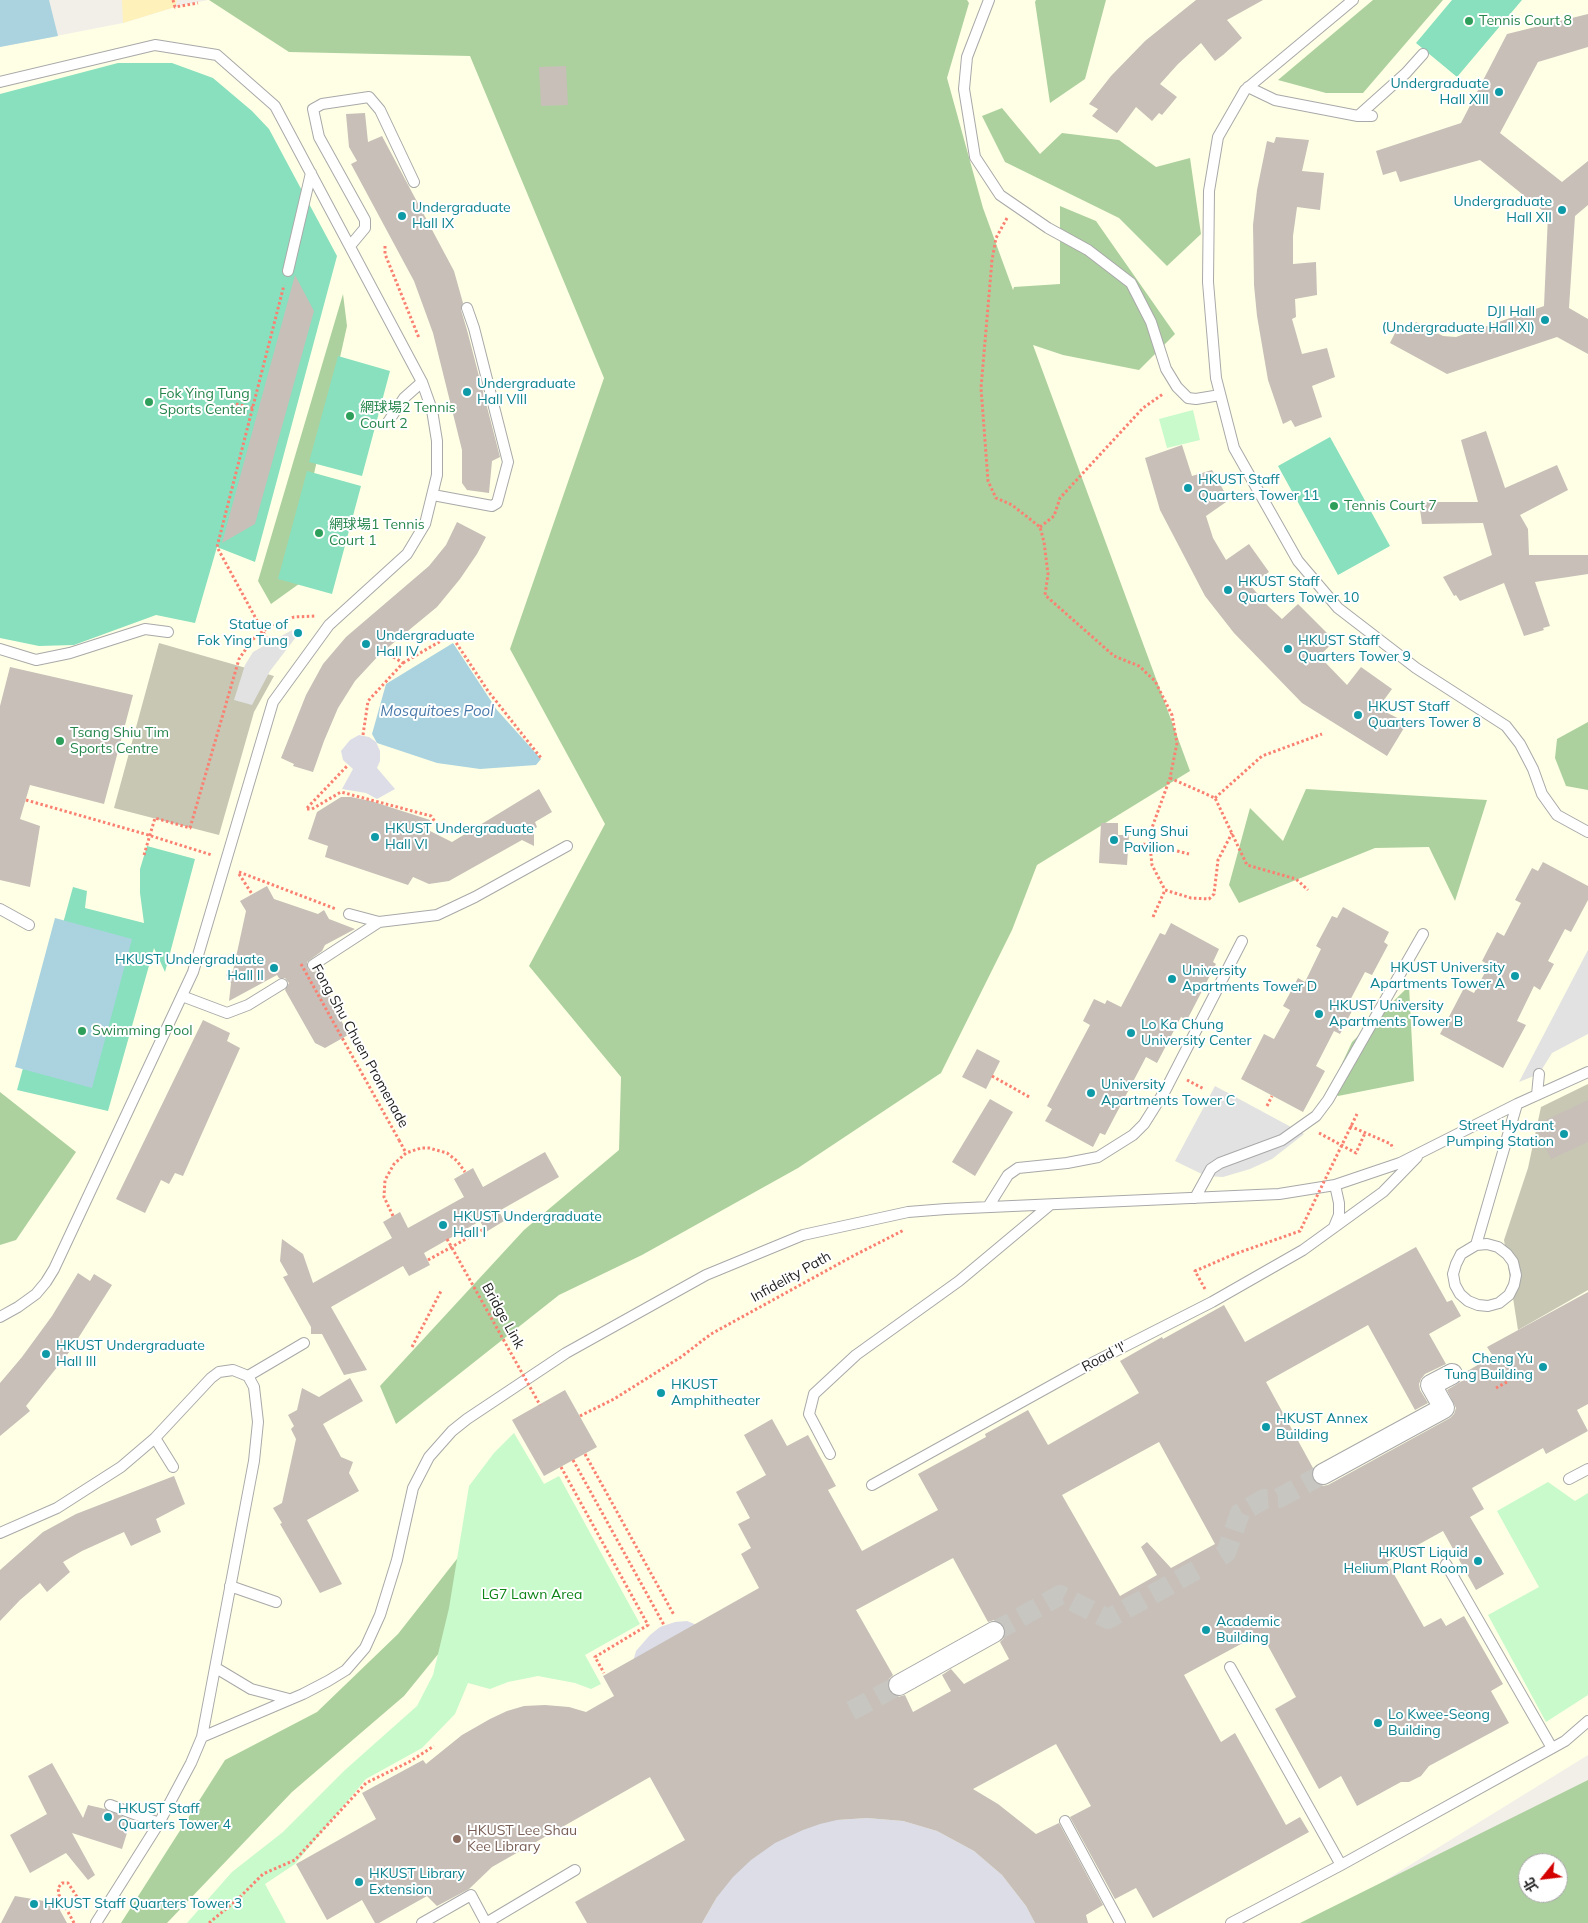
<!DOCTYPE html>
<meta charset="utf-8">
<style>
body{margin:0}
#map{position:relative;width:1588px;height:1923px;overflow:hidden;background:#f2efe9;font-family:Mulish,"Noto Sans TC",sans-serif}
canvas{display:block}
.north{position:absolute;left:1518px;top:1853px;width:50px;height:50px;box-sizing:border-box;background:#fff;border:1px solid #a7a7a7;border-radius:50%;rotate:241deg;font-size:14px;font-weight:700;line-height:20px;text-align:center;color:#222}
.north::after{content:'';display:block;margin:auto;width:18px;height:22px;background:#d40000;clip-path:polygon(50% 0,100% 100%,50% 72%,0 100%)}
</style>
<div id="map">
<canvas width="1588" height="1923"></canvas>
<div class="north">北</div>
</div>
<script>
const g = document.querySelector('canvas').getContext('2d');
g.lineJoin = 'round';
function fillPath(path, color) { g.fillStyle = color; g.fill(path, 'evenodd'); }
const toPath = rows => new Path2D(rows.map(r => 'M' + r).join(''));
function trace(path, color, width, dash) { g.strokeStyle = color; g.lineWidth = width; g.lineCap = dash ? 'butt' : 'round'; g.setLineDash(dash || []); g.stroke(path); }
function drawText(font, color, halo, rows, align = 'center') {
  g.font = font + ' Mulish,"Noto Sans TC",sans-serif'; g.lineWidth = 4; g.setLineDash([]); g.textBaseline = 'middle'; g.strokeStyle = halo; g.fillStyle = color; for (const [text, x, y, turn = 0] of rows) {
    g.save(); g.translate(x, y); g.rotate((+turn || 0) * Math.PI / 180); g.textAlign = isNaN(turn) ? turn : align; if (halo) g.strokeText(text, 0, 0); g.fillText(text, 0, 0); g.restore();
  }
}
fillPath(toPath([
 [208,0,1588,0,1588,1755,1316,1923,0,1923,0,47,123,23,175,7]
]), '#ffffe5');
fillPath(toPath([
 [159,643,274,676,254,712,219,835,114,808],
 [1588,1084,1588,1290,1518,1330,1504,1240,1528,1168,1541,1107]
]), '#c7c7b4');
fillPath(toPath([
 [209,0,967,0,969,3,947,78,983,208,1013,290,1014,287,1060,284,1060,206,1096,221,1175,334,1139,370,1063,355,1033,345,1190,771,1037,865,1012,930,941,1073,798,1168,642,1255,559,1295,396,1424,380,1386,524,1230,619,1150,621,1077,529,966,605,824,510,649,604,378,470,56,289,52],
 [1036,0,1106,0,1085,79,1050,103,1035,2],
 [1373,0,1443,0,1363,93,1326,93,1278,80],
 [1002,108,1040,154,1062,133,1119,140,1156,167,1190,158,1201,234,1167,266,1119,218,1005,162,982,116],
 [343,294,347,326,295,559,317,571,271,604,258,581],
 [1588,722,1588,790,1566,786,1555,758,1557,739],
 [1306,789,1487,800,1455,901,1429,847,1375,848,1239,903,1229,885,1250,808,1283,841],
 [1409,986,1414,1081,1338,1096,1331,1087,1352,1042],
 [0,1092,76,1152,16,1240,0,1245],
 [504,1499,492,1588,404,1696,292,1792,167,1923,121,1923,225,1760,317,1712,398,1634],
 [1588,1780,1588,1923,1300,1923],
 [1528,1863,1558,1863,1558,1893,1528,1893]
]), '#add19e');
fillPath(toPath([
 [122,0,177,0,175,7,123,23]
]), '#fff1ba');
fillPath(toPath([
 [1193,410,1200,440,1167,448,1159,419],
 [514,1433,544,1484,559,1476,640,1624,585,1655,601,1684,591,1689,575,1683,538,1676,508,1682,490,1689,468,1683,455,1714,422,1748,366,1779,295,1864,265,1884,286,1923,187,1923,232,1872,283,1832,345,1770,417,1706,433,1675,449,1608,469,1486,494,1453],
 [1548,1482,1575,1501,1588,1493,1588,1695,1546,1722,1488,1615,1539,1587,1497,1511]
]), '#c8facc');
fillPath(toPath([
 [1452,0,1522,0,1457,77,1416,43],
 [118,63,172,63,213,78,252,111,269,129,337,256,255,562,217,547,195,623,156,615,74,645,39,646,0,638,0,94],
 [338,356,390,371,362,476,309,462],
 [1330,437,1390,546,1338,575,1278,466],
 [307,471,361,486,332,594,278,579],
 [147,846,195,859,165,972,154,948,108,1111,17,1090,73,887,87,891,85,908,144,923,140,893,140,869]
]), '#88e0be');
fillPath(toPath([
 [292,630,296,637,270,671,252,705,234,700,245,665,253,652],
 [1588,950,1588,1034,1552,1053,1539,1074,1519,1082],
 [1215,1086,1304,1134,1272,1159,1250,1169,1223,1177,1206,1176,1175,1161]
]), '#e2e2e2');
fillPath(toPath([
 [359,735,369,737,376,742,380,751,380,761,377,768,395,789,377,799,366,793,342,789,353,769,343,760,341,751,350,740],
 [687,1621,697,1625,820,1767,837,1820,867,1818,903,1821,937,1831,974,1851,1002,1875,1026,1906,1035,1923,702,1923,717,1897,650,1777,667,1768,633,1662,636,1651,650,1635,660,1627,675,1622]
]), '#dddde8');
fillPath(toPath([
 [0,0,49,0,58,36,0,47],
 [453,643,497,710,541,759,536,765,480,769,437,763,377,743,372,734,386,684],
 [55,918,132,939,92,1088,15,1067]
]), '#aad3df');
fillPath(toPath([
 [1196,0,1263,0,1227,20,1242,38,1223,55,1215,61,1201,43,1178,64,1160,84,1177,97,1162,115,1159,113,1152,121,1136,107,1117,133,1092,116,1098,109,1089,104,1111,76,1145,41],
 [1588,14,1588,47,1538,62,1500,133,1562,182,1588,161,1588,205,1575,216,1569,308,1588,319,1588,354,1557,337,1447,374,1390,343,1400,323,1411,329,1416,322,1443,336,1456,337,1544,306,1548,215,1480,160,1400,182,1396,171,1383,175,1376,151,1461,123,1507,34],
 [566,66,568,105,541,106,539,67],
 [365,113,368,142,382,136,454,271,463,303,461,310,467,330,500,457,492,461,489,493,467,490,462,483,462,450,433,333,414,281,351,164,357,161,349,147,346,114],
 [1276,137,1309,140,1302,171,1324,173,1320,210,1297,207,1293,236,1293,264,1316,262,1317,295,1295,299,1296,317,1292,319,1302,354,1327,348,1335,377,1312,386,1322,417,1295,427,1291,420,1283,424,1268,380,1257,316,1254,285,1253,225,1257,190,1267,141,1274,143],
 [295,275,314,311,255,524,222,543],
 [1486,431,1505,488,1557,465,1568,490,1520,515,1528,529,1529,555,1588,555,1588,574,1535,582,1550,626,1543,628,1544,630,1524,636,1504,583,1460,601,1456,595,1454,596,1443,577,1492,555,1483,523,1422,524,1419,502,1478,502,1461,440],
 [1182,445,1192,476,1212,470,1229,500,1206,516,1213,538,1226,560,1249,544,1269,572,1250,585,1268,606,1282,619,1298,604,1335,641,1319,656,1347,685,1361,667,1392,689,1378,708,1407,723,1387,756,1302,703,1234,633,1205,596,1160,510,1145,458],
 [457,522,486,537,477,554,460,579,437,607,380,654,355,681,338,708,324,741,313,772,293,766,294,764,281,758,306,695,323,664,346,637,429,566,446,545],
 [10,667,133,695,104,804,30,785,20,819,40,826,30,887,0,880,0,706],
 [539,789,552,812,535,822,537,827,534,829,534,846,522,840,449,881,429,884,413,877,408,885,325,857,328,846,308,839,317,812,341,797,351,797,371,801,430,820,428,830,452,842],
 [1101,823,1118,823,1118,835,1129,835,1127,865,1099,863],
 [1543,862,1588,886,1588,900,1571,932,1565,929,1548,961,1554,964,1540,990,1534,986,1517,1021,1526,1025,1503,1068,1440,1034,1464,988,1474,993,1489,965,1482,961,1497,932,1504,936,1521,903,1515,900,1532,868,1538,871],
 [267,886,274,899,318,914,324,910,329,919,355,929,325,945,322,951,307,962,308,969,313,972,317,971,324,983,348,1035,325,1048,315,1043,285,990,289,983,285,978,279,978,277,975,229,1001,231,983,226,975,233,971,246,911,240,901],
 [1343,907,1389,932,1384,942,1388,945,1372,975,1365,972,1347,1006,1353,1009,1340,1034,1334,1031,1316,1066,1325,1071,1303,1112,1241,1079,1264,1034,1274,1039,1290,1010,1283,1006,1298,978,1305,982,1321,949,1316,946,1332,916,1337,918],
 [1171,923,1219,949,1213,962,1216,964,1187,1020,1181,1017,1157,1063,1146,1057,1105,1135,1100,1133,1093,1147,1045,1121,1052,1109,1047,1106,1090,1025,1083,1021,1094,999,1105,1004,1107,1000,1121,1007,1160,933,1165,935],
 [203,1020,230,1033,227,1041,240,1048,183,1176,175,1173,169,1184,161,1180,145,1213,116,1199],
 [977,1049,1000,1061,986,1089,962,1077],
 [990,1099,1013,1112,975,1176,952,1162],
 [1588,1100,1588,1142,1551,1159,1535,1125],
 [545,1152,559,1177,499,1211,504,1221,486,1232,480,1221,424,1253,430,1265,409,1276,403,1266,331,1307,367,1370,344,1375,322,1334,311,1334,311,1327,283,1277,288,1275,280,1261,282,1239,303,1254,313,1283,392,1238,383,1222,400,1212,408,1228,464,1197,454,1179,473,1168,483,1187],
 [1416,1247,1447,1302,1452,1300,1461,1316,1429,1334,1446,1364,1425,1374,1421,1379,1419,1384,1420,1390,1428,1403,1415,1410,1368,1325,1266,1382,1313,1468,1311,1474,1313,1480,1322,1486,1328,1485,1450,1418,1454,1414,1456,1408,1447,1390,1462,1381,1464,1373,1493,1356,1487,1347,1588,1292,1588,1404,1577,1410,1588,1431,1546,1454,1543,1448,1472,1488,1484,1509,1470,1517,1504,1574,1476,1590,1443,1531,1387,1562,1424,1627,1441,1618,1446,1626,1464,1616,1503,1684,1491,1691,1509,1723,1429,1766,1421,1776,1409,1782,1401,1782,1357,1806,1341,1776,1319,1789,1275,1709,1296,1697,1261,1633,1184,1675,1221,1742,1235,1733,1286,1825,1300,1817,1309,1832,1153,1918,1136,1888,1115,1899,1070,1817,1091,1806,1056,1744,973,1789,998,1804,1036,1834,1059,1823,1103,1905,1086,1915,1088,1923,1035,1923,1026,1906,1002,1875,974,1851,937,1831,903,1821,867,1818,837,1820,820,1824,803,1830,775,1843,751,1860,733,1877,717,1897,702,1923,587,1923,575,1902,685,1840,650,1777,492,1867,469,1889,437,1906,427,1896,379,1923,375,1923,362,1900,327,1920,296,1864,376,1819,362,1793,423,1760,426,1764,462,1735,490,1719,507,1711,524,1706,545,1705,569,1707,586,1712,614,1696,603,1676,759,1588,741,1554,751,1548,738,1524,750,1518,736,1492,766,1475,744,1435,772,1419,787,1446,808,1435,836,1486,828,1490,862,1551,938,1510,918,1474,986,1437,985,1434,1028,1410,1048,1445,1139,1393,1120,1361,1162,1337,1163,1339,1224,1305,1245,1342],
 [1159,1442,1215,1544,1171,1568,1147,1542,1141,1547,1157,1575,1120,1596,1062,1495],
 [953,1558,988,1622,994,1620,1000,1622,1005,1627,1004,1638,1000,1642,1009,1659,964,1684,951,1669,942,1675,951,1691,913,1712,905,1695,898,1697,889,1691,887,1684,889,1679,893,1675,856,1610],
 [78,1273,90,1281,94,1274,112,1285,70,1351,26,1406,30,1411,0,1436,0,1383,22,1357,52,1316],
 [350,1378,363,1401,323,1424,341,1457,353,1462,349,1473,359,1491,307,1520,342,1584,320,1593,280,1524,282,1523,273,1508,282,1503,296,1439,291,1429,294,1426,288,1415,297,1410,302,1388,319,1397],
 [565,1390,597,1447,544,1476,512,1420],
 [174,1476,185,1504,156,1519,161,1532,131,1546,124,1532,82,1551,63,1562,70,1572,47,1592,40,1583,20,1600,0,1621,0,1570,43,1532,76,1514],
 [52,1763,83,1818,88,1805,105,1809,131,1820,122,1849,72,1833,95,1875,88,1880,66,1853,30,1873,10,1835,47,1814,28,1776],
 [15,1896,56,1903,67,1923,1,1923]
]), '#c7bfb8');
trace(toPath([
 [1221,1556,1226,1553,1240,1513,1264,1499,1279,1498,1323,1474],
 [994,1632,1060,1595,1108,1619,1198,1569],
 [851,1711,899,1685]
]), '#c8c6c1', 20, [20, 10]);
const lane = toPath([
 [989,0,967,57,964,89,975,157,1000,195,1048,228,1088,250,1131,283,1151,322,1166,369,1177,387,1188,398,1196,399,1220,395],
 [1353,0,1245,90,1218,137,1209,191,1208,282,1216,378,1234,448,1298,561,1338,608,1416,668,1506,726,1520,744,1533,769,1542,794,1557,815,1588,832],
 [0,82,155,45,217,55,275,106,422,382,432,410,437,441,437,475,425,524,407,554,329,625,273,702,193,972,54,1269,46,1282,36,1294,18,1307,0,1317],
 [1248,87,1275,100,1358,116,1372,116],
 [1358,116,1406,73,1423,54],
 [350,246,365,228,365,220,319,137,313,109,322,104,369,97,380,110,414,182],
 [288,271,311,173],
 [388,422,404,398,422,382],
 [433,495,492,506,497,503,508,462,474,328,467,308],
 [0,649,36,660,70,653,145,629,168,632],
 [0,909,29,925],
 [349,914,379,922,437,915,475,897,567,846],
 [313,965,379,922],
 [182,996,227,1013,248,1005,282,984],
 [1537,1095,1539,1074],
 [1195,1198,1211,1169,1220,1163,1282,1140,1316,1116,1328,1100,1423,934],
 [988,1207,1008,1175,1018,1168,1067,1163,1098,1157,1133,1135,1144,1124,1166,1089,1242,941],
 [1334,1227,1339,1215,1339,1203,1335,1185],
 [1476,1245,1487,1244,1498,1247,1507,1254,1513,1262,1516,1275,1514,1285,1509,1295,1499,1303,1488,1306,1478,1305,1468,1301,1460,1294,1455,1285,1453,1274,1456,1264,1461,1254,1476,1245,1517,1104],
 [248,1376,304,1343],
 [155,1438,173,1467],
 [830,1454,809,1414,814,1394,856,1355,959,1281,1050,1205],
 [1569,1479,1588,1469],
 [872,1485,1092,1363,1212,1302,1303,1250,1383,1192,1417,1157],
 [0,1533,57,1508,121,1467,155,1438,211,1378,219,1372,233,1370,248,1376,254,1387,258,1422,254,1461,202,1737,191,1763,159,1823,96,1923],
 [1446,1564,1552,1748],
 [230,1586,276,1602],
 [1230,1667,1341,1865],
 [216,1668,251,1689,289,1699],
 [202,1737,303,1694,328,1681,346,1670,365,1648,380,1615,397,1560,413,1488,429,1457,452,1431,467,1419,566,1353,706,1275,803,1235,908,1212,946,1209,1279,1194,1335,1185,1400,1163,1517,1104,1588,1072],
 [110,1805,159,1823],
 [1065,1821,1120,1923],
 [422,1923,471,1895,486,1923],
 [486,1923,575,1870],
 [1231,1923,1341,1865,1565,1741,1588,1721]
]);
const street = toPath([
 [1323,1474,1444,1408,1431,1385,1452,1374],
 [899,1685,994,1632]
]);
trace(lane, '#a9a9a9', 12);
trace(street, '#a9a9a9', 22);
trace(toPath([
 [173,0,175,7,198,3],
 [1007,218,996,238,992,260,981,388,988,481,996,498,1012,505,1040,527,1044,542,1048,574,1045,595,1114,656,1139,666,1155,681,1172,715,1177,743,1170,778,1149,836,1152,865,1165,890,1191,898,1209,899,1214,894,1218,860,1232,833],
 [385,246,385,254,419,338],
 [236,404,253,408],
 [1040,527,1054,516,1060,498,1143,408,1163,394],
 [267,639,217,547,284,285],
 [403,663,451,635,488,691,541,758],
 [363,735,368,701,403,663,384,651],
 [1170,778,1215,798,1247,865,1296,879,1308,890],
 [1215,798,1262,756,1322,734],
 [26,800,145,834,212,855],
 [307,808,348,765],
 [307,809,312,809,341,792,431,816,438,826],
 [1128,845,1150,844,1189,854],
 [144,855,155,818,190,828,239,659,252,640,263,631,294,617,316,616],
 [239,872,336,909],
 [239,874,252,894],
 [1153,917,1165,890],
 [992,1076,1031,1098],
 [1187,1080,1204,1089],
 [1267,1106,1272,1096],
 [1350,1126,1391,1144,1393,1149],
 [1319,1133,1356,1153,1365,1133],
 [399,1140,406,1153],
 [393,1216,384,1197,385,1180,394,1164,406,1153,421,1148,429,1148,447,1153,457,1161,465,1172],
 [428,1260,484,1229],
 [1205,1289,1195,1271,1232,1255],
 [412,1347,441,1291],
 [1496,1388,1507,1382],
 [580,1416,614,1399,681,1357,711,1334,853,1256,904,1230],
 [585,1454,674,1615],
 [573,1460,664,1625],
 [561,1467,648,1625,595,1657,604,1673],
 [74,1923,59,1895,58,1888,62,1883,68,1883,83,1906],
 [209,1923,238,1899,263,1874,295,1860,366,1783,409,1762,434,1746]
]), '#fa8072', 3, [2.5, 2.5]);
trace(lane, '#fff', 10);
trace(street, '#fff', 20);
trace(toPath([
 [301,964,399,1140],
 [447,1239,540,1405],
 [1232,1255,1300,1231,1357,1114]
]), '#fa8072', 3, [2.5, 2.5]);
for (const [x, y, r, color] of [
 [1469,21,5,"#2e9e5b"],
 [1499,92,5,"#0f9aa8"],
 [1562,210,5,"#0f9aa8"],
 [402,216,5,"#0f9aa8"],
 [1545,320,5,"#0f9aa8"],
 [467,392,5,"#0f9aa8"],
 [149,402,5,"#2e9e5b"],
 [350,416,5,"#2e9e5b"],
 [1188,488,5,"#0f9aa8"],
 [1334,506,5,"#2e9e5b"],
 [319,533,5,"#2e9e5b"],
 [1228,590,5,"#0f9aa8"],
 [298,633,5,"#0f9aa8"],
 [366,644,5,"#0f9aa8"],
 [1288,649,5,"#0f9aa8"],
 [1358,715,5,"#0f9aa8"],
 [60,741,5,"#2e9e5b"],
 [375,837,5,"#0f9aa8"],
 [1114,840,5,"#0f9aa8"],
 [274,968,5,"#0f9aa8"],
 [1515,976,5,"#0f9aa8"],
 [1172,979,5,"#0f9aa8"],
 [1319,1014,5,"#0f9aa8"],
 [82,1031,5,"#2e9e5b"],
 [1131,1033,5,"#0f9aa8"],
 [1091,1093,5,"#0f9aa8"],
 [1564,1134,5,"#0f9aa8"],
 [443,1225,5,"#0f9aa8"],
 [46,1354,5,"#0f9aa8"],
 [1543,1367,5,"#0f9aa8"],
 [661,1393,5,"#0f9aa8"],
 [1266,1427,5,"#0f9aa8"],
 [1478,1561,5,"#0f9aa8"],
 [1206,1630,5,"#0f9aa8"],
 [1378,1723,5,"#0f9aa8"],
 [108,1817,5,"#0f9aa8"],
 [457,1839,5,"#8d6e63"],
 [359,1882,5,"#0f9aa8"],
 [34,1904,5,"#0f9aa8"]
]) { const dot = new Path2D(); dot.arc(x, y, r, 0, 2 * Math.PI); g.fillStyle = color; g.fill(dot); trace(dot, '#fff', 2); }
drawText('14px', '#27864d', '#fff', [
 ["Tennis Court 8",1479,21],
 ["Fok Ying Tung",159,394],
 ["Sports Center",159,410],
 ["網球場2 Tennis",360,408],
 ["Court 2",360,424],
 ["Tennis Court 7",1344,506],
 ["網球場1 Tennis",329,525],
 ["Court 1",329,541],
 ["Tsang Shiu Tim",70,733],
 ["Sports Centre",70,749],
 ["Swimming Pool",92,1031]
], 'left');
drawText('14px', '#0d838f', '#fff', [
 ["Undergraduate",1489,84,"right"],
 ["Hall XIII",1489,100,"right"],
 ["Undergraduate",1552,202,"right"],
 ["Hall XII",1552,218,"right"],
 ["Undergraduate",412,208],
 ["Hall IX",412,224],
 ["DJI Hall",1535,312,"right"],
 ["(Undergraduate Hall XI)",1535,328,"right"],
 ["Undergraduate",477,384],
 ["Hall VIII",477,400],
 ["HKUST Staff",1198,480],
 ["Quarters Tower 11",1198,496],
 ["HKUST Staff",1238,582],
 ["Quarters Tower 10",1238,598],
 ["Statue of",288,625,"right"],
 ["Fok Ying Tung",288,641,"right"],
 ["Undergraduate",376,636],
 ["Hall IV",376,652],
 ["HKUST Staff",1298,641],
 ["Quarters Tower 9",1298,657],
 ["HKUST Staff",1368,707],
 ["Quarters Tower 8",1368,723],
 ["HKUST Undergraduate",385,829],
 ["Hall VI",385,845],
 ["Fung Shui",1124,832],
 ["Pavilion",1124,848],
 ["HKUST Undergraduate",264,960,"right"],
 ["Hall II",264,976,"right"],
 ["HKUST University",1505,968,"right"],
 ["Apartments Tower A",1505,984,"right"],
 ["University",1182,971],
 ["Apartments Tower D",1182,987],
 ["HKUST University",1329,1006],
 ["Apartments Tower B",1329,1022],
 ["Lo Ka Chung",1141,1025],
 ["University Center",1141,1041],
 ["University",1101,1085],
 ["Apartments Tower C",1101,1101],
 ["Street Hydrant",1554,1126,"right"],
 ["Pumping Station",1554,1142,"right"],
 ["HKUST Undergraduate",453,1217],
 ["Hall I",453,1233],
 ["HKUST Undergraduate",56,1346],
 ["Hall III",56,1362],
 ["Cheng Yu",1533,1359,"right"],
 ["Tung Building",1533,1375,"right"],
 ["HKUST",671,1385],
 ["Amphitheater",671,1401],
 ["HKUST Annex",1276,1419],
 ["Building",1276,1435],
 ["HKUST Liquid",1468,1553,"right"],
 ["Helium Plant Room",1468,1569,"right"],
 ["Academic",1216,1622],
 ["Building",1216,1638],
 ["Lo Kwee-Seong",1388,1715],
 ["Building",1388,1731],
 ["HKUST Staff",118,1809],
 ["Quarters Tower 4",118,1825],
 ["HKUST Library",369,1874],
 ["Extension",369,1890],
 ["HKUST Staff Quarters Tower 3",44,1904]
], 'left');
drawText('14px', '#222', '#fff', [
 ["Fong Shu Chuen Promenade",360,1046,61],
 ["Infidelity Path",791,1277,-29],
 ["Bridge Link",503,1316,61],
 ["Road 'I'",1104,1357,-28]
]);
drawText('14px', '#0c8416', '#fff', [
 ["LG7 Lawn Area",532,1595]
]);
drawText('14px', '#785e54', '#fff', [
 ["HKUST Lee Shau",467,1831],
 ["Kee Library",467,1847]
], 'left');
drawText('italic 15px', '#4a7aab', '#fff', [
 ["Mosquitoes Pool",437,711]
]);
</script>
